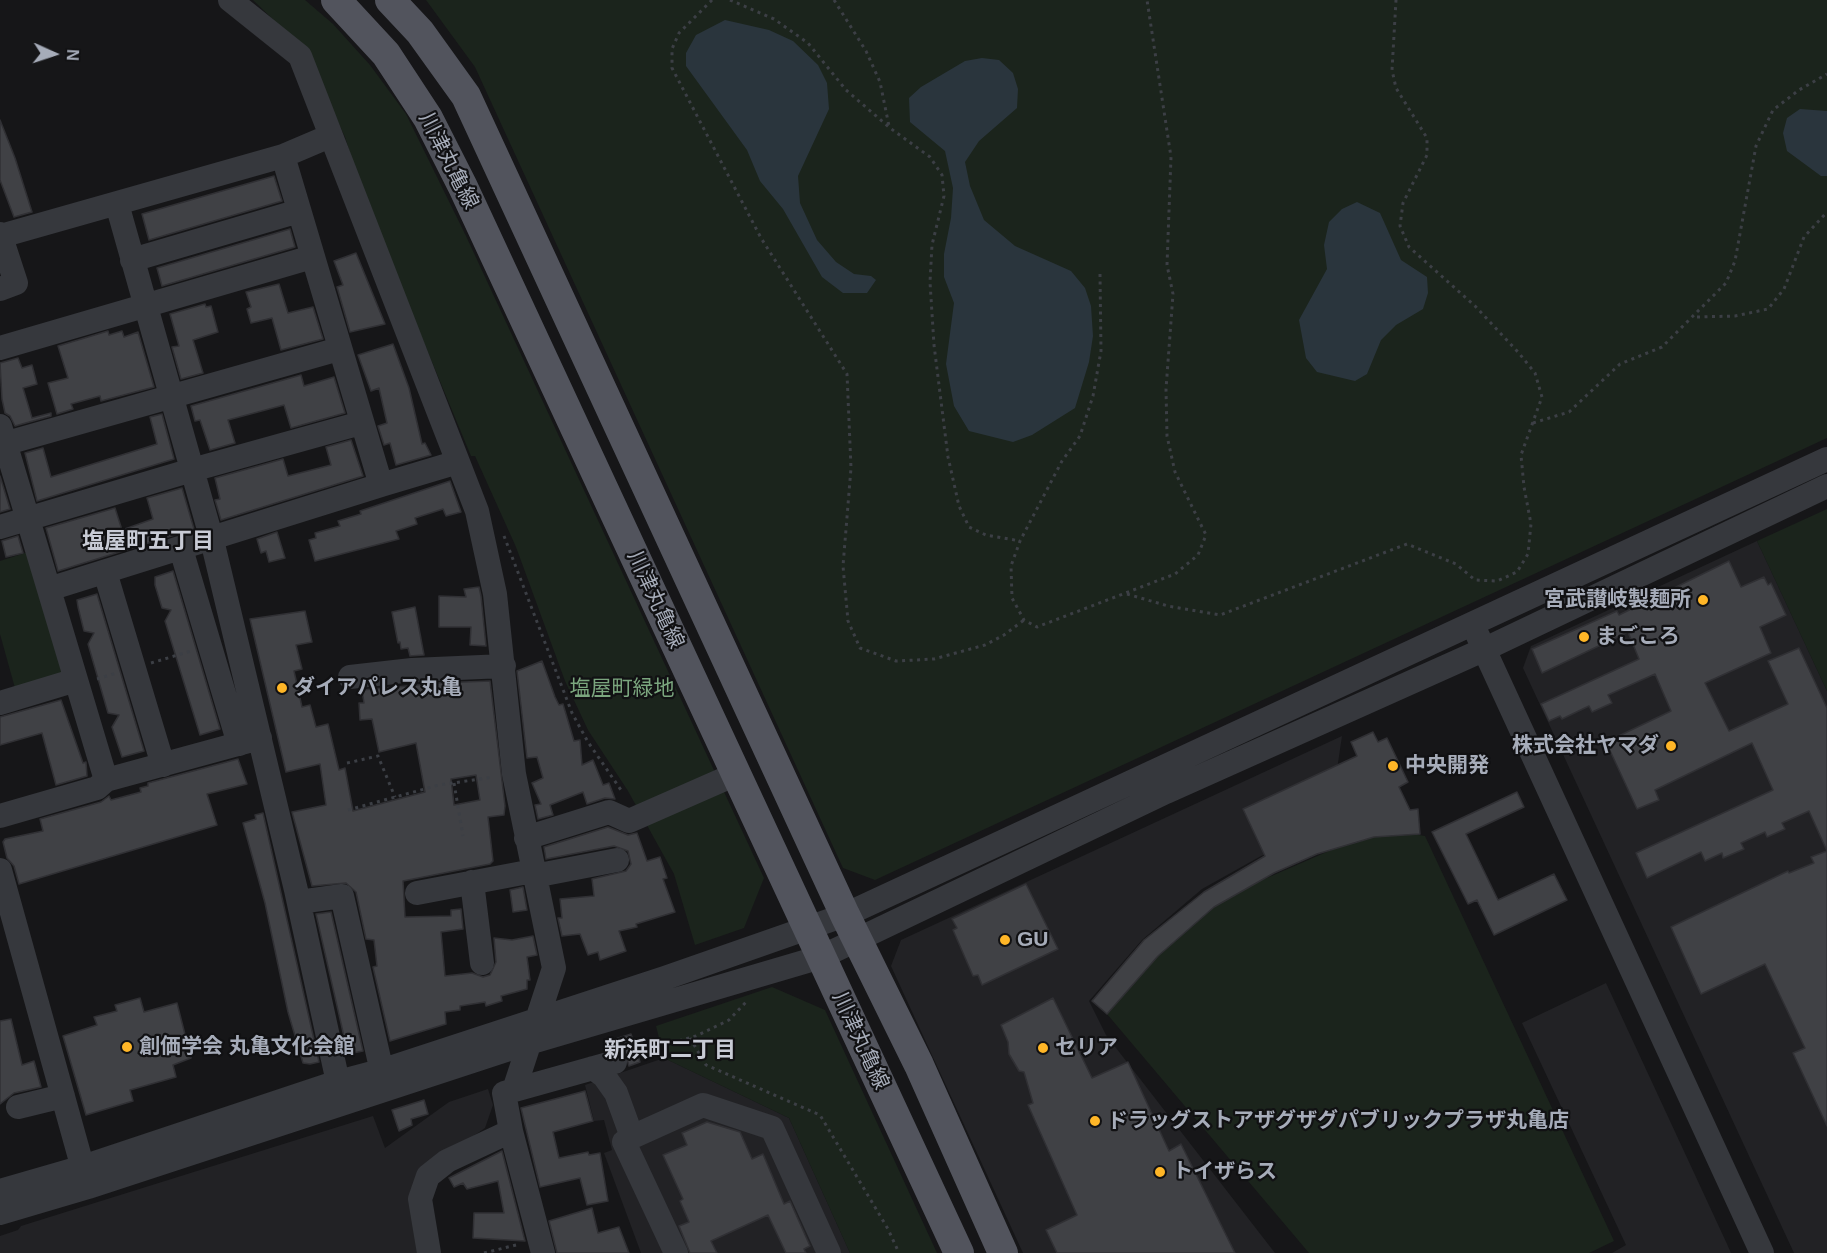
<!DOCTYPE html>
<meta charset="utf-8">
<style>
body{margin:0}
#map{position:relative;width:1827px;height:1253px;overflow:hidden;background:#161618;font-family:Helvetica,sans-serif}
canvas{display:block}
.north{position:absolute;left:24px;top:24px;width:60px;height:60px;-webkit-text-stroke:4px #111113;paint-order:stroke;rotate:93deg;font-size:16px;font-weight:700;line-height:24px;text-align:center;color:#a6acb9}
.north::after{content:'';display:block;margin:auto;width:21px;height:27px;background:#a6acb9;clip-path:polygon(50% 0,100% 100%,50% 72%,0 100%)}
</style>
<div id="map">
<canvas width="1827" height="1253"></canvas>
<div class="north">N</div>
</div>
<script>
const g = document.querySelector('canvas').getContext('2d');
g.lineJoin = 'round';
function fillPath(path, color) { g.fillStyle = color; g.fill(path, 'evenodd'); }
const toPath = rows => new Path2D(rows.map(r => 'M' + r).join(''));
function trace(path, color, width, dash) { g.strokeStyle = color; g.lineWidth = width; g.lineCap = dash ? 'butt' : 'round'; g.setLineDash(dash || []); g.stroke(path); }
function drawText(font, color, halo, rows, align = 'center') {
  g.font = font + ' Helvetica,"Noto Sans JP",sans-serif'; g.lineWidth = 4.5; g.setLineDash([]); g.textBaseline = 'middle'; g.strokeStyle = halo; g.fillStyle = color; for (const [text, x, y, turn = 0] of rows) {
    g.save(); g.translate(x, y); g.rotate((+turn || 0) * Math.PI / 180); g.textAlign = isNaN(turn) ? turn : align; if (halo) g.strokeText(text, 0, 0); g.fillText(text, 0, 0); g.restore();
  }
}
fillPath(toPath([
 [1757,541,1827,691,1827,1253,1794,1253,1523,668,1531,646],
 [1342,736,1328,830,1261,856,1202,889,1142,940,1089,1001,1106,1035,1275,1253,1023,1253,891,966,901,940],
 [1606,983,1727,1244,1731,1253,1612,1253,1626,1245,1522,1023],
 [664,1058,789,1118,850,1253,641,1253,604,1153,612,1150,604,1120,594,1121,585,1085],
 [488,1089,493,1105,485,1128,420,1173,426,1253,0,1253,0,1236,18,1230,21,1226,373,1116,385,1148,449,1102]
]), '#222225');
fillPath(toPath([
 [253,0,305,0,333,24,370,65,406,114,466,236,764,878,744,928,695,945,674,874,628,791,588,730,565,681,516,547,475,456,471,456,363,196,345,137,315,72,291,37],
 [426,0,1827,0,1827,438,875,880,843,868,475,67],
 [1827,509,1827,691,1757,541],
 [28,552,63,670,59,675,15,688,0,634,0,561],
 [1412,834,1425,836,1614,1241,1589,1253,1309,1253,1107,1014,1158,956,1214,907,1244,888,1338,847,1374,837],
 [772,987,825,1010,937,1253,850,1253,789,1118,664,1058,656,1026]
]), '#1b241c');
fillPath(toPath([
 [725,20,769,30,793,41,818,65,827,83,829,109,798,176,800,203,817,240,836,262,854,274,871,276,876,280,867,293,843,293,822,277,783,209,760,181,747,150,686,66,686,53,696,35],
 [982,58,999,60,1013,73,1018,89,1017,108,979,141,965,162,970,186,984,220,1015,246,1071,271,1085,288,1091,306,1093,336,1089,362,1075,408,1032,435,1013,442,969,431,954,406,946,364,954,303,944,277,944,254,951,218,953,188,945,151,910,122,909,98,921,87,965,61],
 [1800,109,1827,111,1827,176,1821,176,1787,151,1783,133,1787,118],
 [1357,202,1380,213,1401,260,1427,277,1428,293,1423,309,1396,325,1381,340,1367,374,1355,381,1317,372,1306,358,1299,320,1327,269,1324,245,1329,222,1342,209]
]), '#2a353d');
const building = toPath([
 [0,120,15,158,32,212,14,217,0,180,0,120],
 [274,176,282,201,149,240,142,214,274,176],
 [290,229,295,247,162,286,157,268,290,229],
 [356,253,385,324,350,332,337,287,343,285,334,261,356,253],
 [279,284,288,313,313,307,323,339,281,350,272,318,251,323,247,309,251,307,246,292,279,284],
 [205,304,206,307,211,306,218,332,193,340,203,373,181,379,172,347,179,346,170,314,205,304],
 [108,331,109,335,122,331,124,337,138,332,154,387,101,401,100,396,71,404,73,409,57,414,48,383,68,378,58,346,108,331],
 [393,344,409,388,422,444,425,443,431,455,396,465,390,443,384,445,378,426,387,423,379,388,371,391,358,355,393,344],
 [18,358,22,368,32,365,37,384,23,388,32,418,51,413,51,416,15,426,10,416,5,413,2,399,0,363,18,358],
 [301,375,304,386,334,377,345,413,291,428,284,405,228,420,235,443,210,450,200,420,195,421,191,406,301,375],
 [162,414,174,459,37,501,25,453,43,448,51,477,157,444,150,417,162,414],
 [351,440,363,476,221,520,215,500,220,499,215,478,283,459,288,476,331,465,326,447,351,440],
 [0,476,10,509,0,512,0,476],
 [450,481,461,512,446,516,443,509,415,518,417,524,396,531,399,539,315,561,309,540,316,538,315,533,340,526,338,521,361,514,360,511,450,481],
 [182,488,194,529,58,571,46,528,115,508,122,530,153,519,147,498,182,488],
 [277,532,285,558,269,562,266,551,261,553,257,539,277,532],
 [18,536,23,553,6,557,2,541,18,536],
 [1729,561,1741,587,1764,577,1768,585,1771,583,1786,615,1760,627,1771,653,1705,683,1729,731,1788,704,1768,661,1799,648,1827,708,1827,1126,1793,1053,1805,1048,1765,964,1701,994,1671,927,1788,871,1789,873,1814,863,1811,857,1827,851,1809,811,1782,823,1785,829,1767,837,1765,832,1741,843,1744,849,1723,858,1722,853,1705,861,1701,852,1647,878,1636,853,1773,790,1752,743,1655,790,1659,800,1637,809,1606,742,1671,711,1655,674,1608,695,1612,703,1592,712,1589,706,1562,719,1560,716,1549,721,1541,704,1639,659,1628,632,1542,673,1532,649,1617,611,1619,615,1729,561],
 [173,571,220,729,200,735,165,621,171,610,162,608,155,585,155,577,173,571],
 [479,587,481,596,486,646,470,645,471,627,439,627,439,596,466,597,464,589,479,587],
 [97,594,144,751,122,757,112,727,119,715,108,713,88,644,94,633,84,631,78,607,77,600,97,594],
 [415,607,424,655,410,656,408,648,401,649,400,642,398,643,392,612,415,607],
 [305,611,312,642,296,645,302,669,294,671,302,707,310,705,316,727,328,724,339,770,345,768,353,811,425,792,416,743,379,752,372,719,360,720,359,703,364,703,362,690,429,684,430,688,437,687,437,683,490,681,505,806,504,815,488,817,493,861,490,864,403,881,405,917,451,916,451,910,461,909,463,929,441,932,445,976,472,973,483,977,490,975,496,962,494,938,512,940,533,936,537,955,527,957,530,980,527,980,527,989,501,996,502,1001,486,1006,485,1002,460,1006,460,1010,445,1012,446,1024,390,1041,373,967,377,966,374,940,366,939,356,892,346,883,312,886,292,812,326,805,320,764,286,772,250,619,305,611],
 [476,775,480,800,454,805,451,779,476,775],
 [542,661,555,697,559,705,563,704,574,741,580,740,582,765,593,760,603,785,609,783,615,799,605,798,587,804,583,792,550,805,553,815,538,819,535,805,541,804,532,783,543,778,537,757,527,758,517,671,542,661],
 [61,700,83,763,86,762,87,776,56,785,42,733,0,745,0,717,61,700],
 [1373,732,1378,742,1387,738,1408,782,1399,787,1410,810,1418,809,1420,834,1374,837,1317,854,1274,873,1214,907,1158,956,1107,1014,1092,1001,1144,940,1204,892,1265,856,1243,809,1357,756,1351,742,1373,732],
 [238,759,247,784,207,794,217,825,19,884,14,866,7,858,3,842,5,839,43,831,40,819,101,802,109,796,111,800,141,792,140,788,148,786,148,783,238,759],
 [1517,792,1524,807,1466,834,1498,900,1554,874,1567,900,1494,935,1477,900,1468,904,1432,832,1517,792],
 [263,813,319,1062,310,1064,303,1063,288,1012,265,903,243,823,256,819,255,815,263,813],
 [608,827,628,835,637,833,647,861,660,857,667,878,663,879,675,912,636,924,637,927,619,931,626,951,600,960,598,952,588,955,580,934,562,936,558,918,562,918,560,899,594,896,592,879,626,871,631,864,628,851,614,846,546,859,544,847,608,827],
 [1026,884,1058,949,982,985,978,975,973,976,953,930,957,928,952,919,1026,884],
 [523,887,527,910,513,912,510,890,523,887],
 [331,912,363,1051,348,1054,316,914,331,912],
 [140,998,144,1012,177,1003,191,1058,173,1065,176,1077,130,1090,133,1101,86,1115,63,1036,97,1025,94,1017,117,1011,115,1005,140,998],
 [1053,998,1092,1078,1128,1062,1169,1151,1181,1144,1235,1253,1057,1253,1046,1230,1077,1215,1028,1105,1033,1103,1024,1072,1019,1071,1009,1054,1008,1042,1001,1025,1053,998],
 [11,1019,22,1065,34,1061,41,1087,14,1093,0,1104,0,1021,11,1019],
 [631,1034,640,1062,629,1066,625,1052,611,1048,609,1041,631,1034],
 [585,1091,593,1121,553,1132,559,1158,588,1152,589,1155,600,1153,608,1201,587,1205,580,1178,540,1187,521,1108,585,1091],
 [424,1100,428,1114,411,1119,412,1125,399,1131,392,1110,424,1100],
 [707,1122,740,1132,752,1159,763,1154,784,1204,790,1201,810,1246,804,1249,806,1253,786,1253,768,1215,711,1241,717,1253,690,1253,679,1226,689,1222,680,1201,683,1199,663,1155,687,1145,682,1133,707,1122],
 [502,1151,525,1241,473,1238,474,1213,504,1213,498,1181,467,1189,463,1183,454,1187,449,1178,502,1151],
 [592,1208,598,1233,619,1227,629,1253,557,1253,549,1221,592,1208]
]);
fillPath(building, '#404145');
trace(building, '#303034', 1.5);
trace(toPath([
 [712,0,679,33,672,49,672,68,761,238,847,374,851,468,843,566,848,621,860,648,896,661,934,659,985,645,1004,635,1024,620],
 [730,0,774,19,808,43,846,90,890,128,930,157,942,175,944,196,932,245,930,282,934,345,948,457,959,506,969,527,986,535,1020,541],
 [834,0,866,51,880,82,889,126],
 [1100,274,1101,351,1093,396,1080,436,1062,461,1020,541,1011,566,1012,598,1024,620,1037,627,1175,574,1198,555,1206,535,1175,472,1167,436,1166,389,1173,294,1167,265,1171,157,1147,0],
 [1697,317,1735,316,1768,309,1784,289,1804,237,1827,212],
 [1533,423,1569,412,1620,364,1662,347,1726,283,1735,261,1756,146,1773,110,1799,90,1827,74],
 [504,536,572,713,588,742,623,793],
 [1127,594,1168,606,1220,615,1407,544,1456,564,1475,580,1497,581,1517,572,1528,554,1531,524,1524,487,1521,455,1542,397,1535,373,1518,352,1475,306,1409,247,1400,226,1403,203,1427,155,1427,138,1396,88,1392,70,1396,0],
 [151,663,191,651],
 [97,679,116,673],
 [347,763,378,756,395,797],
 [454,783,463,836],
 [348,810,439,785,494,777],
 [690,1038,706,1065,820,1115,888,1229,899,1253],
 [643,1051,696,1036,729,1020,747,1001],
 [484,1253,520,1244]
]), '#3c3f45', 3, [3, 4.5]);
trace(toPath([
 [230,0,300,56,458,462,381,485],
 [117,204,212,540,296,890,341,1096],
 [0,234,16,283,0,289],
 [1,236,283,156,330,136],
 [132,260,299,211],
 [0,348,312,257],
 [0,426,106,780,260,738],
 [0,445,339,349],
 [458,462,477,511,495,594,514,774,554,968,514,1090],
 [0,527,192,470,361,423],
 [181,549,239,744],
 [105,572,163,765],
 [49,589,381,485,283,156],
 [1478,636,1762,1253],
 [350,677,412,670,504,666],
 [0,703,76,680],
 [0,816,97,788,106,780],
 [526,838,609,812,629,821,736,774],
 [0,870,87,1183],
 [534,876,617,860],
 [472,882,482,963],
 [417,893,533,871],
 [299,902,342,896,385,1085],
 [593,1068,604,1076,616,1093,632,1137,624,1142,676,1253],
 [18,1107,63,1096],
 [632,1137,703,1105,772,1128,829,1253],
 [0,1191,83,1167,338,1082,387,1069,665,978,845,915,1827,459],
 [0,1213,88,1187,515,1047,821,957,1166,792,1483,650,1827,486],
 [429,1253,420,1199,428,1176,447,1161,511,1131],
 [543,1253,511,1131,504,1093,615,1062]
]), '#36383d', 24);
trace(toPath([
 [336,0,386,54,428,118,463,187,959,1253],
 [390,0,420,32,466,96,845,915,919,1065,1003,1253]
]), '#52545d', 30);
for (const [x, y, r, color] of [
 [1703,600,6,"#ffb627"],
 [1584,637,6,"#ffb627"],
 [282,688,6,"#ffb627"],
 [1671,746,6,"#ffb627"],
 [1393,766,6,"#ffb627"],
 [1005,940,6,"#ffb627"],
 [127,1047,6,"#ffb627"],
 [1043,1048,6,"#ffb627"],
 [1095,1121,6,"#ffb627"],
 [1160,1172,6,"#ffb627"]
]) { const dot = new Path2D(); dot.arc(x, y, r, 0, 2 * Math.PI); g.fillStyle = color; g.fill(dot); trace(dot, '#111113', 2); }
drawText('21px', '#a6acb9', '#111113', [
 ["川津丸亀線",448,161,63],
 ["川津丸亀線",655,600,65],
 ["川津丸亀線",860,1041,65]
]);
drawText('bold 21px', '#a6acb9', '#111113', [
 ["宮武讃岐製麺所",1691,600,"right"],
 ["まごころ",1596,637],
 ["ダイアパレス丸亀",294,688],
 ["株式会社ヤマダ",1659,746,"right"],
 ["中央開発",1405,766],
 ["GU",1017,940],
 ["創価学会 丸亀文化会館",139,1047],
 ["セリア",1055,1048],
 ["ドラッグストアザグザグパブリックプラザ丸亀店",1107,1121],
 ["トイザらス",1172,1172]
], 'left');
drawText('21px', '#7ba67e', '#111113', [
 ["塩屋町緑地",622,689]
]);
drawText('bold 22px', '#c8cbd5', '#111113', [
 ["塩屋町五丁目",148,542],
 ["新浜町二丁目",670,1051]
]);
</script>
